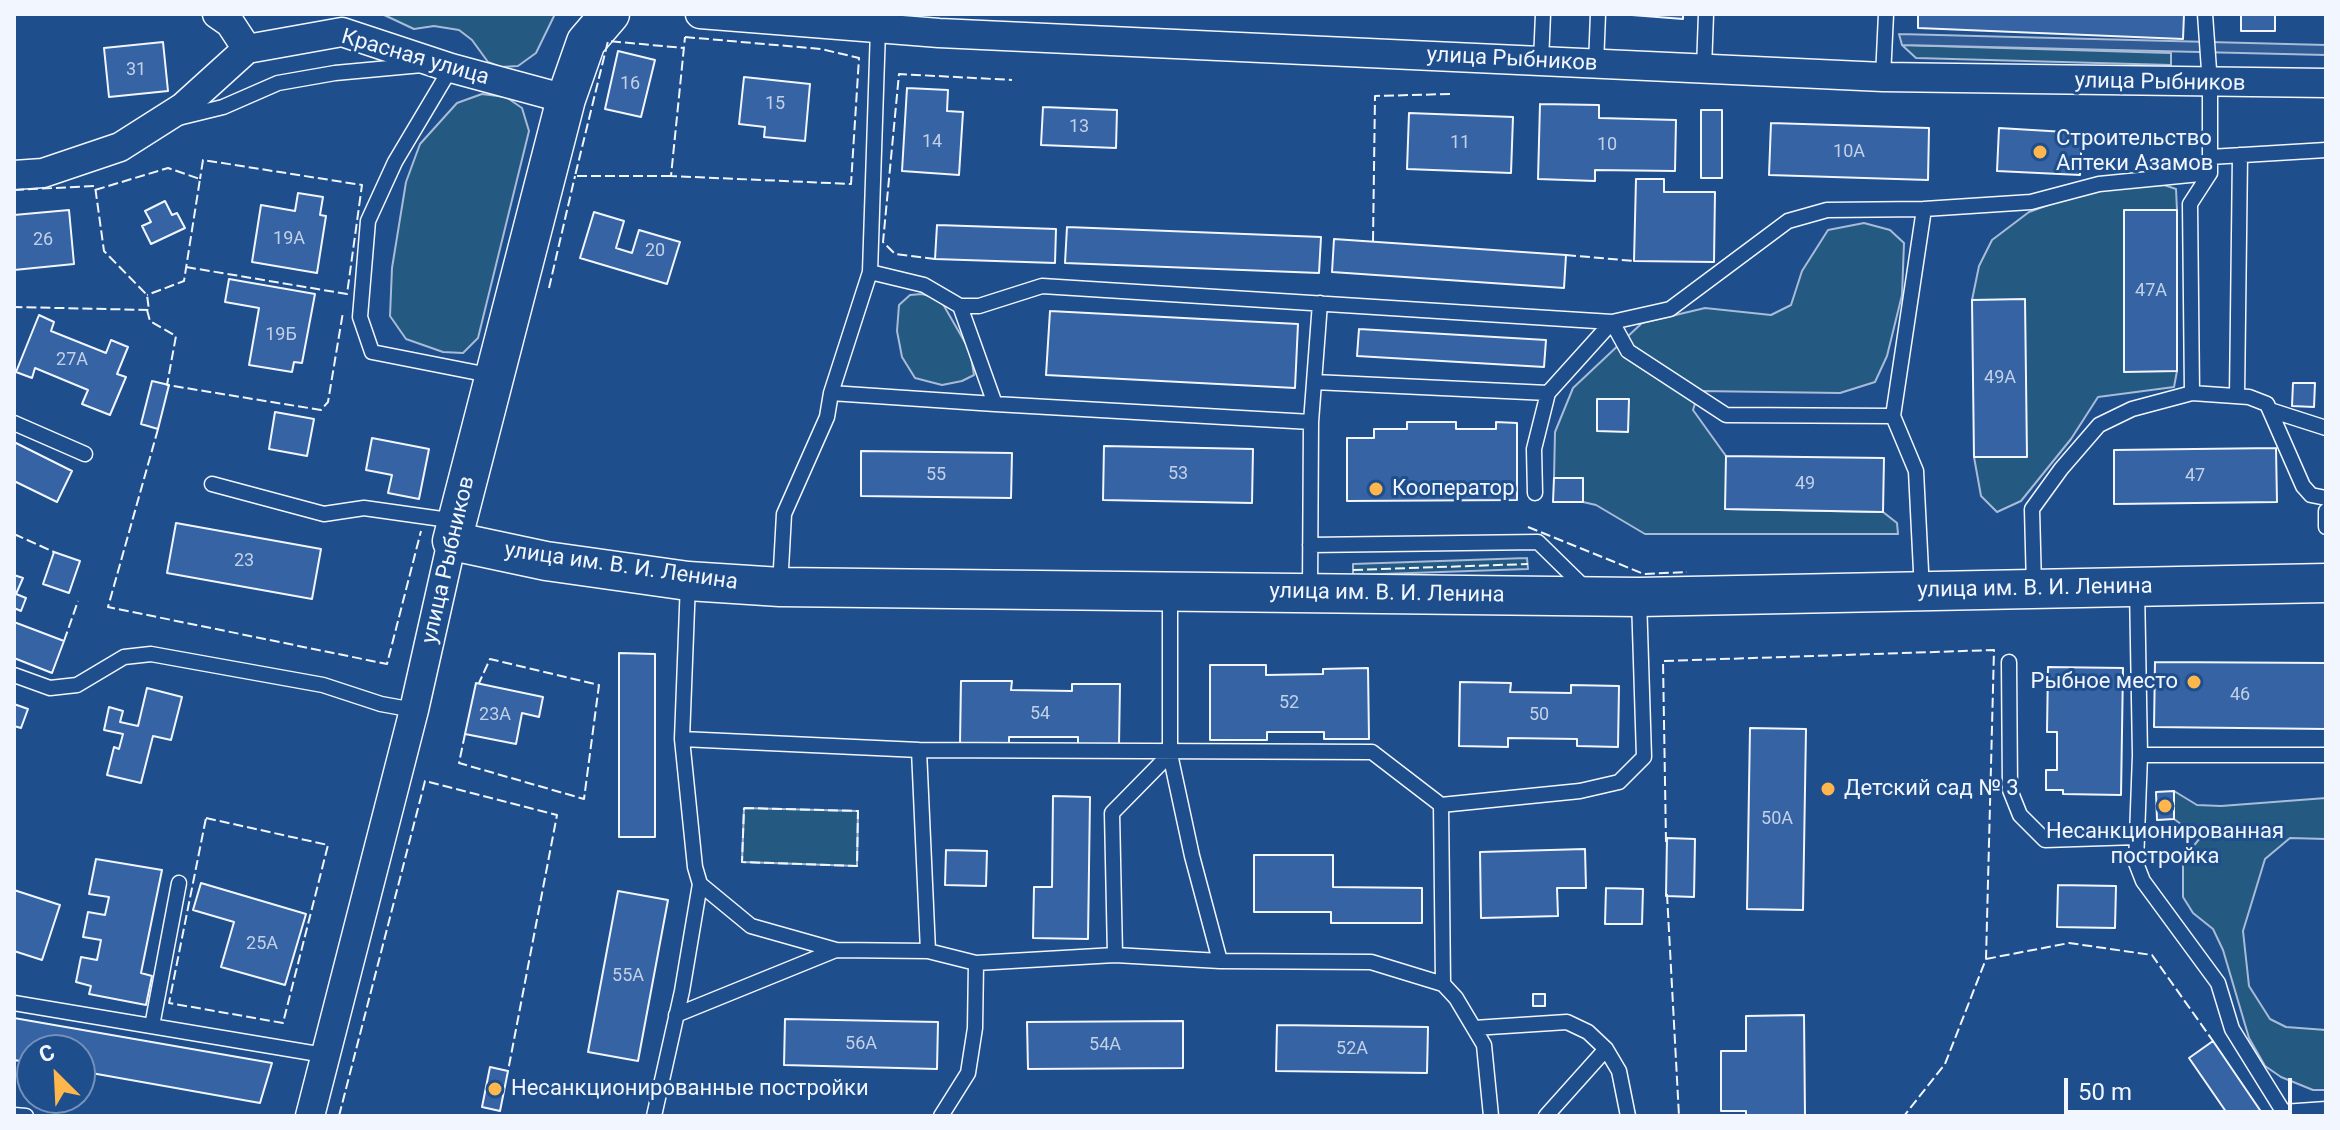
<!DOCTYPE html>
<meta charset="utf-8">
<style>
body{margin:0}
#map{position:relative;width:2340px;height:1130px;overflow:hidden;background:#1f4e8c;font-family:Roboto,sans-serif}
canvas{display:block}
.frame{position:absolute;inset:0;border:16px solid #f2f6ff;pointer-events:none}
.north{position:absolute;left:16px;top:1034px;width:80px;height:80px;box-sizing:border-box;background:#1f4e8c;border:2px solid #7391ba;border-radius:50%;rotate:336deg;font-size:22px;font-weight:700;line-height:32px;text-align:center;color:#f2f6ff}
.north::after{content:'';display:block;margin:auto;width:28px;height:36px;background:#ffb74d;clip-path:polygon(50% 0,100% 100%,50% 72%,0 100%)}
.scale{position:absolute;left:2064px;top:1078px;width:228px;height:36px;box-sizing:border-box;border:4px solid #f2f6ff;border-top:0;padding-left:10px;font-size:24px;line-height:28px;white-space:nowrap;color:#f2f6ff;-webkit-text-stroke:6px #1f4e8c;paint-order:stroke}
</style>
<div id="map">
<canvas width="2340" height="1130"></canvas>
<div class="frame"></div>
<div class="north">С</div>
<div class="scale">50 m</div>
</div>
<script>
const g = document.querySelector('canvas').getContext('2d');
g.lineJoin = 'round';
function fillPath(path, color) { g.fillStyle = color; g.fill(path, 'evenodd'); }
const toPath = rows => new Path2D(rows.map(r => 'M' + r).join(''));
function trace(path, color, width, dash) { g.strokeStyle = color; g.lineWidth = width; g.lineCap = dash ? 'butt' : 'round'; g.setLineDash(dash || []); g.stroke(path); }
function drawText(font, color, halo, rows, align = 'center') {
  g.font = font + ' Roboto,sans-serif'; g.lineWidth = 6; g.setLineDash([]); g.textBaseline = 'middle'; g.strokeStyle = halo; g.fillStyle = color; for (const [text, x, y, turn = 0] of rows) {
    g.save(); g.translate(x, y); g.rotate((+turn || 0) * Math.PI / 180); g.textAlign = isNaN(turn) ? turn : align; if (halo) g.strokeText(text, 0, 0); g.fillText(text, 0, 0); g.restore();
  }
}
const green = toPath([
 [382,14,555,14,536,53,518,66,501,67,488,62,472,40,459,30,434,26,414,29,382,14],
 [1902,45,2171,53,2171,65,1916,58,1902,45],
 [482,94,506,97,522,108,529,131,478,338,463,353,443,352,406,339,390,316,392,268,406,182,420,144,457,103,482,94],
 [2164,185,2176,189,2177,210,2124,211,2124,371,2177,371,2174,387,2098,397,2071,439,2021,501,1997,512,1981,496,1974,457,2026,457,1972,300,1979,266,1992,240,2029,212,2070,197,2123,186,2164,185],
 [1864,223,1890,230,1904,243,1902,295,1887,356,1875,382,1840,393,1699,391,1693,410,1726,456,1726,509,1883,512,1897,523,1898,534,1645,534,1596,505,1583,502,1583,478,1554,478,1555,432,1573,388,1642,323,1705,308,1771,315,1791,305,1802,271,1828,230,1864,223],
 [922,294,940,299,970,351,974,375,962,381,942,385,915,378,902,357,897,331,899,305,910,295,922,294],
 [1527,558,1528,569,1353,575,1353,564,1527,558],
 [2174,791,2197,805,2221,806,2326,798,2326,839,2290,838,2265,859,2243,931,2249,986,2270,1019,2286,1027,2326,1030,2326,1090,2313,1090,2281,1077,2265,1066,2249,1038,2223,950,2213,929,2193,913,2183,897,2183,859,2200,838,2174,819,2174,791],
 [744,808,858,811,857,866,742,862,744,808]
]);
fillPath(green, '#245a82');
trace(green, '#a8bbd7', 2);
const parking = toPath([
 [1899,34,2326,45,2326,55,1902,45,1899,34]
]);
fillPath(parking, '#305b95');
trace(parking, '#a8bbd7', 2);
const building = toPath([
 [1619,14,1683,14,1683,19,1619,14],
 [1918,14,2184,14,2183,39,1918,28,1918,14],
 [2241,14,2275,14,2275,31,2241,31,2241,14],
 [163,42,168,91,109,97,104,48,163,42],
 [618,51,655,60,641,117,605,109,618,51],
 [744,77,810,84,805,141,764,137,765,127,739,124,744,77],
 [907,88,948,90,947,111,963,112,959,175,902,171,907,88],
 [1540,104,1599,105,1599,118,1676,120,1675,171,1595,170,1595,181,1538,179,1540,104],
 [1043,107,1117,110,1116,148,1041,145,1043,107],
 [1701,110,1722,110,1722,178,1701,178,1701,110],
 [1409,113,1513,117,1511,173,1407,169,1409,113],
 [1771,123,1929,128,1928,180,1769,175,1771,123],
 [1999,128,2082,133,2080,175,1997,171,1999,128],
 [1636,179,1664,179,1664,192,1715,192,1714,262,1634,261,1636,179],
 [298,193,323,197,320,215,326,216,317,273,252,262,261,205,295,211,298,193],
 [165,201,172,215,177,213,185,228,151,244,142,226,151,222,145,211,165,201],
 [69,210,74,264,14,270,14,215,69,210],
 [2124,210,2177,210,2177,371,2124,372,2124,210],
 [594,212,624,221,616,248,632,253,639,230,680,242,667,284,580,258,594,212],
 [937,225,1056,229,1055,263,935,259,937,225],
 [1067,227,1321,237,1319,273,1065,263,1067,227],
 [1334,239,1566,255,1564,288,1332,272,1334,239],
 [229,279,315,294,302,363,294,362,292,372,249,365,259,308,225,302,229,279],
 [2025,299,2027,457,1974,457,1972,300,2025,299],
 [1050,311,1298,324,1295,388,1046,375,1050,311],
 [39,315,54,322,51,331,106,353,111,340,128,347,117,374,126,377,110,415,82,404,88,390,35,368,32,378,16,372,39,315],
 [1359,329,1546,340,1544,367,1357,356,1359,329],
 [152,381,169,385,158,429,141,424,152,381],
 [2293,383,2315,383,2314,407,2292,406,2293,383],
 [1597,399,1629,399,1628,432,1597,431,1597,399],
 [275,412,314,419,307,456,269,449,275,412],
 [1407,422,1456,422,1456,429,1496,429,1496,422,1517,423,1517,500,1347,501,1347,438,1374,438,1374,429,1407,429,1407,422],
 [372,438,429,449,419,499,388,493,392,475,366,470,372,438],
 [14,442,72,471,57,502,14,481,14,442],
 [1104,446,1253,449,1252,503,1103,500,1104,446],
 [2276,448,2277,502,2114,504,2114,450,2276,448],
 [861,451,1012,453,1011,498,861,496,861,451],
 [1726,456,1884,458,1883,512,1725,509,1726,456],
 [1554,478,1583,478,1583,502,1553,502,1554,478],
 [176,523,321,549,312,599,167,573,176,523],
 [54,552,80,561,69,593,43,584,54,552],
 [14,575,23,578,16,594,26,598,21,611,14,608,14,575],
 [14,622,64,641,52,673,14,658,14,622],
 [619,653,655,654,655,837,619,837,619,653],
 [2155,662,2326,663,2326,729,2154,727,2155,662],
 [1210,665,1266,665,1266,675,1323,674,1323,669,1368,668,1369,739,1324,739,1324,732,1267,732,1267,740,1210,740,1210,665],
 [2048,667,2123,668,2121,795,2063,794,2063,790,2046,790,2046,770,2057,770,2057,732,2047,732,2048,667],
 [961,681,1012,681,1011,690,1072,691,1072,684,1120,684,1119,745,1078,745,1078,737,1009,737,1009,745,960,744,961,681],
 [1460,682,1511,683,1510,692,1571,693,1571,685,1619,686,1618,747,1577,746,1577,739,1508,738,1508,747,1459,746,1460,682],
 [476,683,543,697,539,717,522,713,516,744,465,734,476,683],
 [147,688,182,697,171,740,153,736,141,783,107,775,114,747,119,749,123,734,104,730,109,707,123,711,120,722,138,726,147,688],
 [14,704,28,709,21,728,14,726,14,704],
 [1750,728,1806,729,1803,910,1747,909,1750,728],
 [2174,791,2174,819,2157,820,2156,792,2174,791],
 [1053,796,1090,797,1088,939,1033,938,1034,887,1052,887,1053,796],
 [1667,838,1695,839,1694,897,1666,896,1667,838],
 [1585,849,1586,888,1557,888,1558,916,1481,918,1480,852,1585,849],
 [946,850,987,851,986,886,945,885,946,850],
 [1254,855,1333,855,1333,887,1422,888,1422,923,1331,923,1331,912,1254,912,1254,855],
 [96,859,162,870,141,973,152,976,146,1005,89,994,91,986,76,982,81,957,97,960,101,940,83,937,88,912,105,915,109,897,89,894,96,859],
 [201,883,306,914,285,985,221,967,234,922,193,910,201,883],
 [2058,885,2116,886,2115,928,2057,927,2058,885],
 [1606,888,1643,889,1642,924,1605,924,1606,888],
 [14,890,60,905,42,960,14,951,14,890],
 [618,891,668,900,638,1061,588,1052,618,891],
 [1533,994,1545,994,1545,1006,1533,1006,1533,994],
 [1804,1015,1805,1116,1746,1116,1746,1111,1721,1111,1721,1051,1746,1051,1746,1016,1804,1015],
 [14,1018,272,1063,260,1103,80,1071,80,1050,32,1050,32,1063,14,1060,14,1018],
 [785,1019,938,1022,937,1069,784,1065,785,1019],
 [1183,1021,1183,1068,1028,1069,1027,1022,1183,1021],
 [1277,1025,1428,1027,1427,1073,1276,1071,1277,1025],
 [2213,1041,2264,1116,2229,1116,2189,1058,2213,1041],
 [490,1067,508,1071,500,1111,482,1107,490,1067]
]);
fillPath(building, '#3563a3');
trace(building, '#f2f6ff', 2);
const lane = toPath([
 [2205,14,2210,84,2210,173,2190,204,2192,393,2249,397,2267,404,2303,486,2311,495,2326,498],
 [878,29,870,272,924,285,960,306,979,306,1042,286,1612,322,1670,309,1788,221,1827,210,1924,209],
 [1541,61,1543,14],
 [1596,65,1598,14],
 [451,68,395,162,368,221,360,317,372,352,494,376],
 [1704,69,1706,14],
 [1883,77,1886,14],
 [178,118,223,107,278,83,335,73,422,65],
 [2210,157,2326,150],
 [1314,382,1548,393,1612,322,1628,351,1726,415,1893,416],
 [831,393,995,404,960,306],
 [2237,396,2240,155],
 [995,404,1311,422],
 [2273,411,2326,428],
 [14,423,85,454],
 [212,484,324,514,364,508,456,521],
 [1535,493,1534,449,1548,393],
 [2326,527,2326,511],
 [1310,545,1538,542,1585,588],
 [688,582,682,739,695,867,700,884,751,926,836,950,928,951,976,963,1115,955,1220,961],
 [780,587,784,514,827,417,831,393,870,272],
 [2034,587,2032,509,2061,469,2099,425,2132,409,2192,393],
 [2137,587,2140,755,2136,863,2143,881,2218,983,2232,1029,2286,1116],
 [1310,591,1311,422,1320,303],
 [1922,591,1916,471,1893,416,1924,209,2031,202,2099,184,2210,173],
 [1170,592,1170,754,1192,856,1220,961,1371,962,1443,984,1456,998,1484,1045,1491,1116],
 [2009,662,2010,790,2020,815,2045,840,2137,837],
 [14,675,50,688,77,685,124,657,151,654,323,685,381,704,414,710],
 [682,739,919,750,1372,752,1441,805,1580,791,1619,782,1644,757,1639,598],
 [919,750,928,951],
 [2140,755,2326,755],
 [1441,805,1443,984],
 [1115,955,1112,813,1170,754],
 [14,1003,324,1055],
 [676,1015,836,950],
 [152,1026,179,883],
 [1474,1028,1567,1022,1588,1032,1606,1049,1619,1071,1628,1116],
 [2283,1112,2326,1109],
 [14,1115,26,1116],
 [654,1116,682,991,700,884],
 [941,1116,968,1073,975,1028,976,963],
 [1546,1116,1606,1049]
]);
const street = toPath([
 [217,14,230,23,247,49],
 [700,14,939,33,1883,77,2326,83],
 [14,175,43,173,120,147,183,107,247,49,342,32,451,68,566,99],
 [310,1116,414,710,452,541]
]);
const secondary = toPath([
 [610,14,586,42,566,99,452,541,546,561,688,581,780,587,1639,597,2326,583]
]);
trace(lane, '#f2f6ff', 17);
trace(street, '#f2f6ff', 31);
trace(secondary, '#f2f6ff', 41);
trace(lane, '#1f4e8c', 14);
trace(street, '#1f4e8c', 28);
trace(secondary, '#1f4e8c', 38);
trace(toPath([
 [685,37,821,49,859,58,851,184,671,176,685,37],
 [671,176,575,176,608,41,684,48],
 [14,190,95,186,104,251,147,295,149,310,14,307],
 [95,190,168,168,200,179,184,281,147,295],
 [1373,241,1375,96,1450,94],
 [1566,255,1634,261],
 [935,259,895,254,883,242,899,74,1012,80],
 [186,267,347,294,362,185,203,160,200,179],
 [549,288,575,176],
 [147,310,150,321,176,336,167,385,321,410,328,402,343,312],
 [158,429,108,607,387,664,421,531],
 [1528,527,1644,574,1687,572],
 [14,534,54,552],
 [1353,570,1528,564],
 [64,641,78,601],
 [465,734,459,763,584,799,599,685,490,659,479,683],
 [744,808,858,811,857,866,742,862,744,808],
 [206,818,328,845,283,1023,169,1003,206,818],
 [1666,842,1663,661,1994,650,1986,959,1945,1064,1904,1116],
 [1667,894,1679,1116],
 [1986,959,2069,943,2152,955,2213,1041],
 [339,1116,425,781,557,815,508,1071]
]), '#f2f6ff', 2, [10, 4]);
for (const [x, y, r, color] of [
 [2040,152,8,"#ffb74d"],
 [1376,489,8,"#ffb74d"],
 [2194,682,8,"#ffb74d"],
 [1828,789,8,"#ffb74d"],
 [2165,806,8,"#ffb74d"],
 [495,1089,8,"#ffb74d"]
]) { const dot = new Path2D(); dot.arc(x, y, r, 0, 2 * Math.PI); g.fillStyle = color; g.fill(dot); trace(dot, '#1f4e8c', 3); }
drawText('18px', '#c3d1e8', null, [
 ["31",136,70],
 ["16",630,84],
 ["15",775,104],
 ["13",1079,127],
 ["14",932,142],
 ["11",1460,143],
 ["10",1607,145],
 ["10А",1849,152],
 ["19А",289,239],
 ["26",43,240],
 ["20",655,251],
 ["47А",2151,291],
 ["19Б",281,335],
 ["27А",72,360],
 ["49А",2000,378],
 ["53",1178,474],
 ["55",936,475],
 ["47",2195,476],
 ["49",1805,484],
 ["23",244,561],
 ["46",2240,695],
 ["52",1289,703],
 ["54",1040,714],
 ["23А",495,715],
 ["50",1539,715],
 ["50А",1777,819],
 ["25А",262,944],
 ["55А",628,976],
 ["56А",861,1044],
 ["54А",1105,1045],
 ["52А",1352,1049]
]);
drawText('22px', '#f2f6ff', '#1f4e8c', [
 ["Красная улица",415,58,16],
 ["улица Рыбников",1512,60,3],
 ["улица Рыбников",2160,83,1],
 ["улица Рыбников",449,560,-77],
 ["улица им. В. И. Ленина",621,567,8],
 ["улица им. В. И. Ленина",2035,589,-1],
 ["улица им. В. И. Ленина",1387,594,1]
]);
drawText('22px', '#f2f6ff', '#1f4e8c', [
 ["Строительство",2056,139],
 ["Аптеки Азамов",2056,164],
 ["Кооператор",1392,489],
 ["Рыбное место",2178,682,"right"],
 ["Детский сад № 3",1844,789],
 ["Несанкционированная",2165,832,"center"],
 ["постройка",2165,857,"center"],
 ["Несанкционированные постройки",511,1089]
], 'left');
</script>
